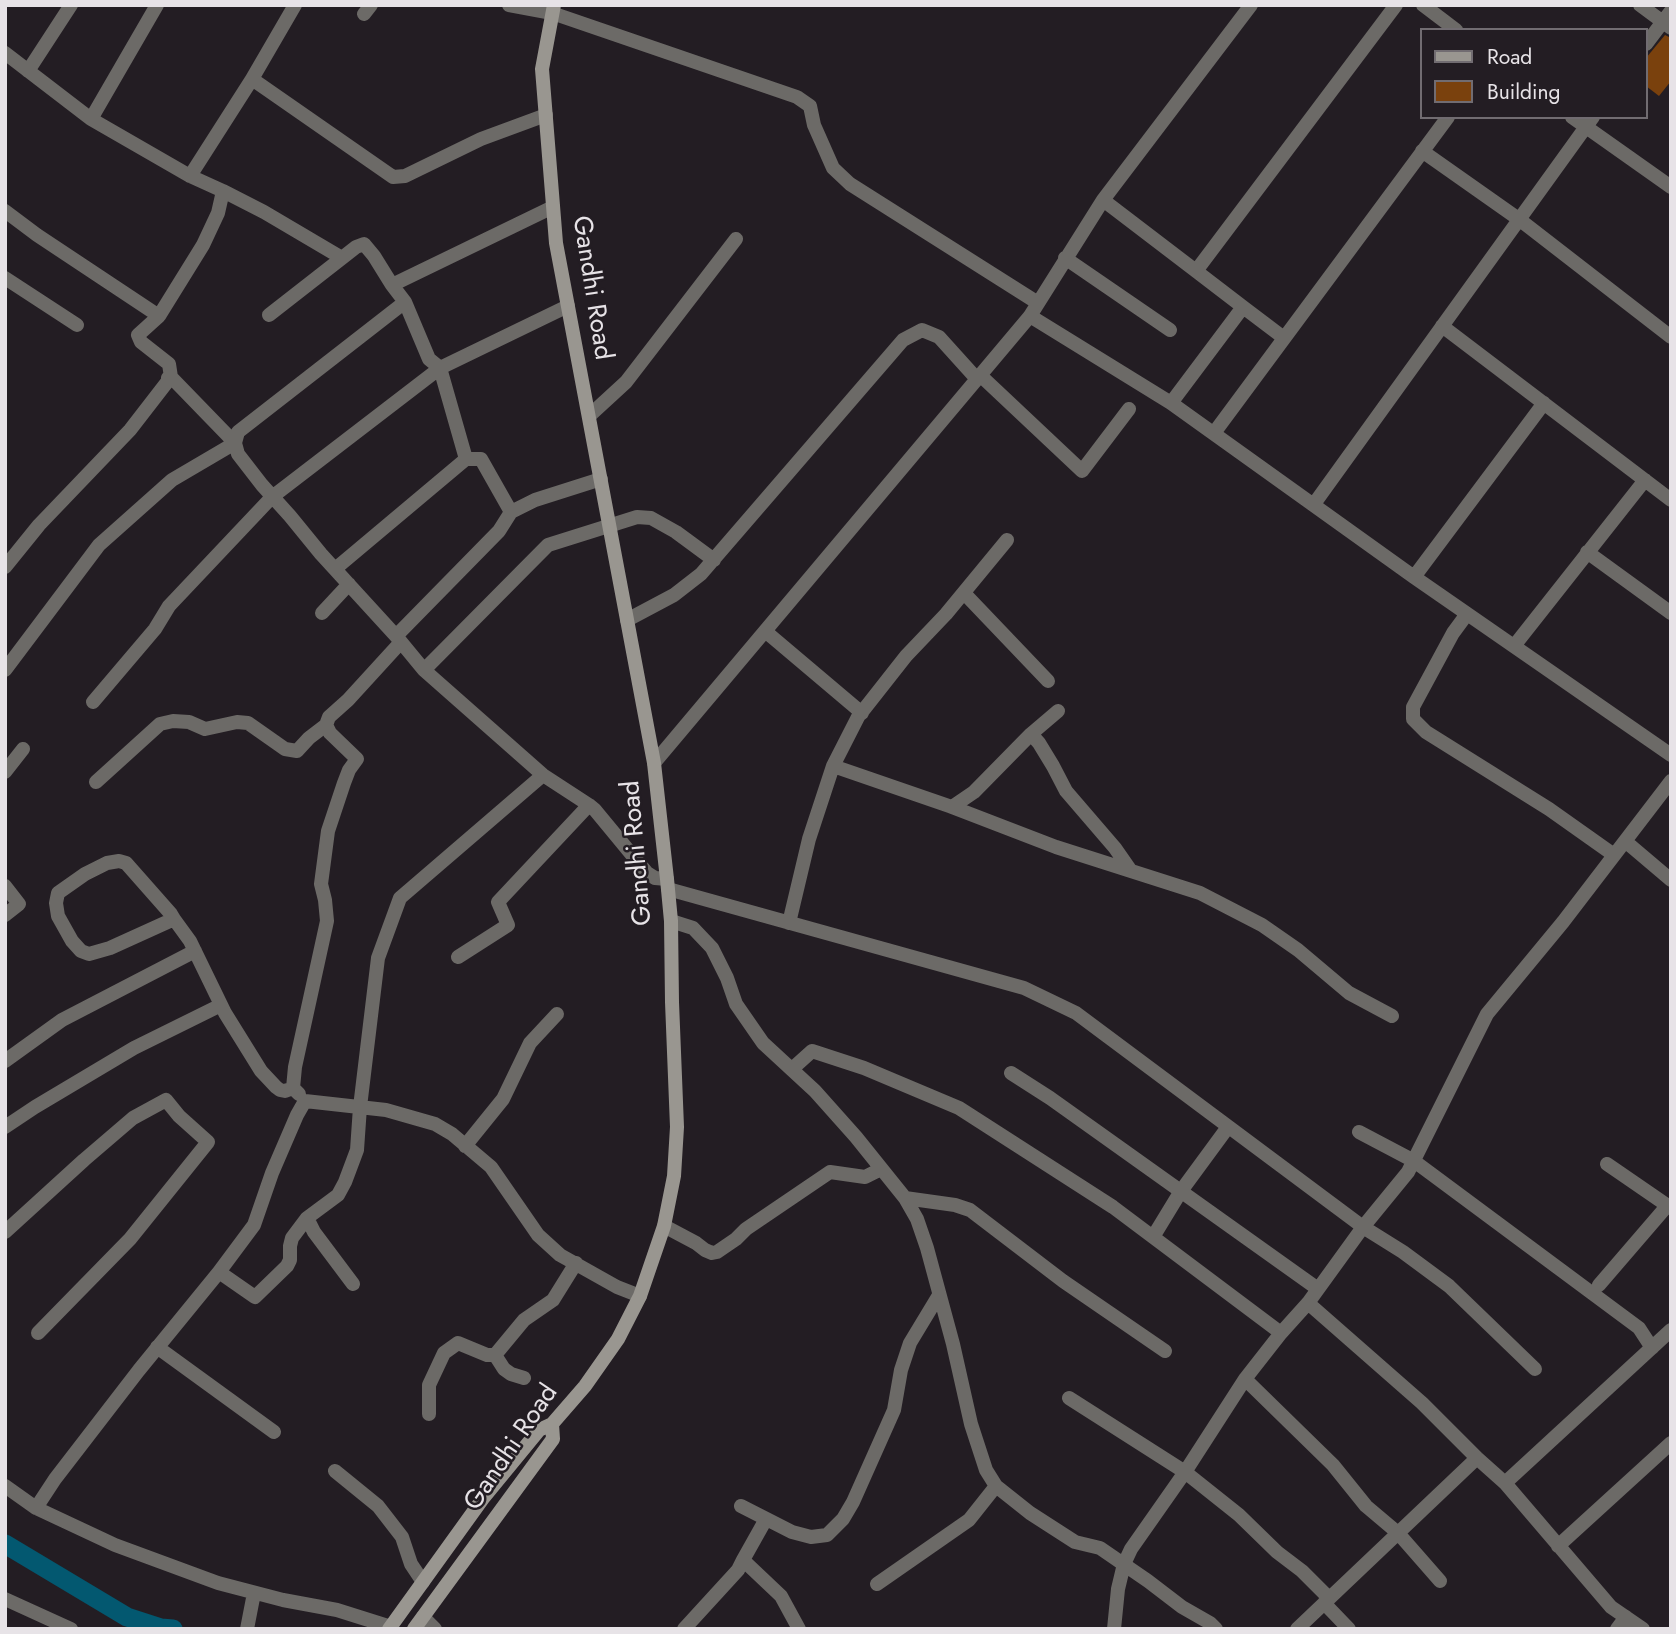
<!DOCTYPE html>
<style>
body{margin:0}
#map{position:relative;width:1676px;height:1634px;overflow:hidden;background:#231d23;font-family:Jost,sans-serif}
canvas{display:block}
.frame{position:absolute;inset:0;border:7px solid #e7e3e7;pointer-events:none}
.legend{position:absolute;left:1420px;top:28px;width:228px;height:91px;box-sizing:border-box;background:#231d23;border:2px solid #716c71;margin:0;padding:9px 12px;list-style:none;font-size:21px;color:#e7e3e7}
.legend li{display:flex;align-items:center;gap:14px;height:35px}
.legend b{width:35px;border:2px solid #716c71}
</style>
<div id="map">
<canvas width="1676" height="1634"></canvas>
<div class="frame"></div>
<ul class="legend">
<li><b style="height:9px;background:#999690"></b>Road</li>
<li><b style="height:19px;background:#7a410d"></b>Building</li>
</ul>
</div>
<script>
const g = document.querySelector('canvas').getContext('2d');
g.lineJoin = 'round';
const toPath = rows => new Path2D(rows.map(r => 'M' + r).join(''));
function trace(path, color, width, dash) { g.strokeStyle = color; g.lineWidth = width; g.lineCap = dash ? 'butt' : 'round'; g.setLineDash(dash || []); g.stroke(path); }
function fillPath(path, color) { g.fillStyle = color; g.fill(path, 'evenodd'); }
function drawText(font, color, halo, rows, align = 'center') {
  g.font = font + ' Jost,sans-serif'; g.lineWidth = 5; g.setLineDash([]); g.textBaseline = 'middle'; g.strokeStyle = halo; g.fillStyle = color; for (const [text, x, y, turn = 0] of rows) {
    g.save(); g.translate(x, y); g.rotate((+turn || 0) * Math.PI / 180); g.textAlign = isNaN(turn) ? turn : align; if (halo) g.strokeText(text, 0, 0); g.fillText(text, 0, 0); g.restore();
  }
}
trace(toPath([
 [5,1544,127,1617,161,1628,173,1629]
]), '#035870', 19);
fillPath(toPath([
 [1665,35,1671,38,1671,81,1659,96,1646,86,1646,58]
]), '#7a410d');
trace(toPath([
 [509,5,552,13,797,97,810,106,814,125,833,168,850,184,1038,303],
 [1423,5,1456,30],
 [1640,5,1671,28],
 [364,14,371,5],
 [1646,44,1671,11],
 [5,53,91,119],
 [28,71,71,5],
 [252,79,393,177,405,176,481,139,546,115],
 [1572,117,1671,187],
 [1422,151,1520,220,1671,337],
 [190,176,252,79,295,5],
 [223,191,264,212,342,258,356,247,364,244,374,256,392,285],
 [1103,200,1196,271],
 [5,211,37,235,159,316,203,245,218,213,223,191,190,176,91,119,157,5],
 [1065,258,1170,330],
 [5,278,77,325],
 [405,302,392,285,553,207],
 [1243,307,1284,338],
 [269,315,342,258],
 [1030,316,1171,403,1414,577,1671,755],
 [1442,326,1671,500],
 [980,375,1082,471,1129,409],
 [1171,403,1243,307,1196,271,1396,5],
 [589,416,626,382,736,239],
 [1214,433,1448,117],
 [1314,504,1593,117],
 [1587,552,1671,613],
 [5,567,39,525,130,430,171,377,169,364,141,342,138,335,159,316],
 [335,569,466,459,481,459,511,512,535,500,601,479],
 [1414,577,1544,403],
 [964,593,1048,681],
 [322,613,349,584],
 [1467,614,1453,633,1413,707,1413,719,1426,732,1549,809,1614,855],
 [627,620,674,595,701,574,903,340,922,330,939,337,976,378],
 [765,631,862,713],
 [396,636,499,531,511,512],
 [1514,646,1645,480],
 [5,670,99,545,172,480,235,443,171,377,168,378],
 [424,670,396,636,321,554,290,516,262,485,238,454,235,443,238,432,405,302,429,359,440,368,568,306],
 [93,702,155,629,169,606,272,497,440,368,466,459],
 [1031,734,1039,743,1053,766,1066,791,1115,848,1131,871],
 [654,763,1030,316,1103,200,1251,5],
 [833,766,952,807,1056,847,1200,893,1262,925,1298,950,1349,993,1392,1016],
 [5,772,23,749],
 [96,782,160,724,173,721,189,722,205,729,237,722,248,723,285,749,297,751,309,738,326,725],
 [589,805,595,810,647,873,655,878,667,879],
 [952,807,974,792,1031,734,1058,711],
 [1625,841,1671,880],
 [5,886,19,904,5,915],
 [668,889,1024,988,1076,1013,1363,1227,1403,1252,1449,1286,1535,1369],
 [174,919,110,948,89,954,81,951,72,941,58,916,56,903,58,893,85,874,107,863,119,861,126,863,171,914,174,919,190,941,225,1013,261,1071,276,1087,280,1090,285,1091,293,1088],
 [671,921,693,928,712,948,727,978,736,1004,763,1043,815,1091,856,1137,905,1198,917,1219,927,1248,953,1344,971,1424,986,1470,996,1486,969,1520,877,1584],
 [789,923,809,839,833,766,858,717,906,656,946,614,1007,540],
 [458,957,508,925,498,902,589,805,543,775,424,670,548,545,637,517,651,518,676,532,714,560],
 [5,1061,62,1020,195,951],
 [792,1069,812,1051,864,1068,959,1108,1113,1207,1281,1333],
 [1011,1073,1050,1098,1318,1289],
 [299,1094,293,1088,295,1067,327,921,325,900,321,884,328,831,344,783,349,770,357,759,330,733,326,725,329,717,348,700,401,642],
 [5,1127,35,1107,134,1048,221,1005],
 [1359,1132,1414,1161,1639,1328,1652,1348],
 [465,1146,503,1099,530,1043,557,1014],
 [1607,1164,1671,1208],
 [905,1198,955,1205,970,1210,1063,1281,1165,1351],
 [664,1226,696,1243,705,1250,712,1253,717,1252,736,1239,746,1229,830,1172,865,1177,881,1169],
 [5,1232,84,1160,133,1118,166,1100,179,1116,208,1142,130,1239,38,1333],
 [1153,1237,1181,1191,1228,1127],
 [219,1272,255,1297,287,1266,290,1260,290,1246,292,1238,307,1218],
 [353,1284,314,1232,307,1218,338,1195,345,1182,357,1150,360,1107,378,958,400,898,543,775],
 [1599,1285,1667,1206],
 [1308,1303,1422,1403,1477,1458,1505,1483,1611,1607,1643,1629],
 [157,1347,274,1432],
 [495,1355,504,1369,511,1374,524,1378],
 [1245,1379,1333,1465,1366,1506,1398,1533,1440,1581],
 [1069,1398,1185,1472,1239,1515,1277,1552,1302,1571,1329,1598],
 [429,1414,429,1385,444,1353,458,1343,487,1355,495,1355,524,1320,553,1300,576,1263],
 [335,1471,378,1506,402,1537,411,1564,423,1582],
 [1505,1483,1671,1330],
 [5,1486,36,1508,55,1479,139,1370,219,1272,254,1225,272,1173,297,1115,305,1101,386,1110,435,1124,452,1134,491,1167,538,1235,560,1255,617,1287,640,1296],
 [996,1486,1030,1513,1075,1542,1100,1548,1148,1581,1182,1607,1210,1623,1216,1629],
 [741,1506,792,1532,811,1537,827,1535,843,1519,853,1502,894,1410,901,1370,910,1343,939,1295],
 [36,1508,115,1545,218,1583,283,1600,337,1610,391,1627],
 [1558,1546,1671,1443],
 [743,1560,766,1519],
 [5,1599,71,1629],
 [1324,1603,1349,1629],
 [423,1617,435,1629],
 [247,1629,254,1593],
 [684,1629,738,1570,743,1560,781,1596,799,1629],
 [1114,1629,1118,1589,1124,1564,1131,1549,1185,1472,1245,1379,1281,1333,1308,1303,1363,1227,1408,1172,1487,1014,1563,922,1671,781],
 [1297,1629,1477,1458],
 [1617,1629,1626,1617]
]), '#6c6a67', 14);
trace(toPath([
 [389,1629,484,1497,539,1430,552,1424,585,1386,618,1339,640,1296,664,1226,674,1176,677,1127,672,1002,671,921,667,879,654,763,556,243,542,69,554,5],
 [414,1629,553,1439,552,1424]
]), '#999690', 14);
drawText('26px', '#e7e3e7', '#231d23', [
 ["Gandhi Road",591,288,81],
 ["Gandhi Road",638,853,-95],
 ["Gandhi Road",512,1448,-56]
]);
</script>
